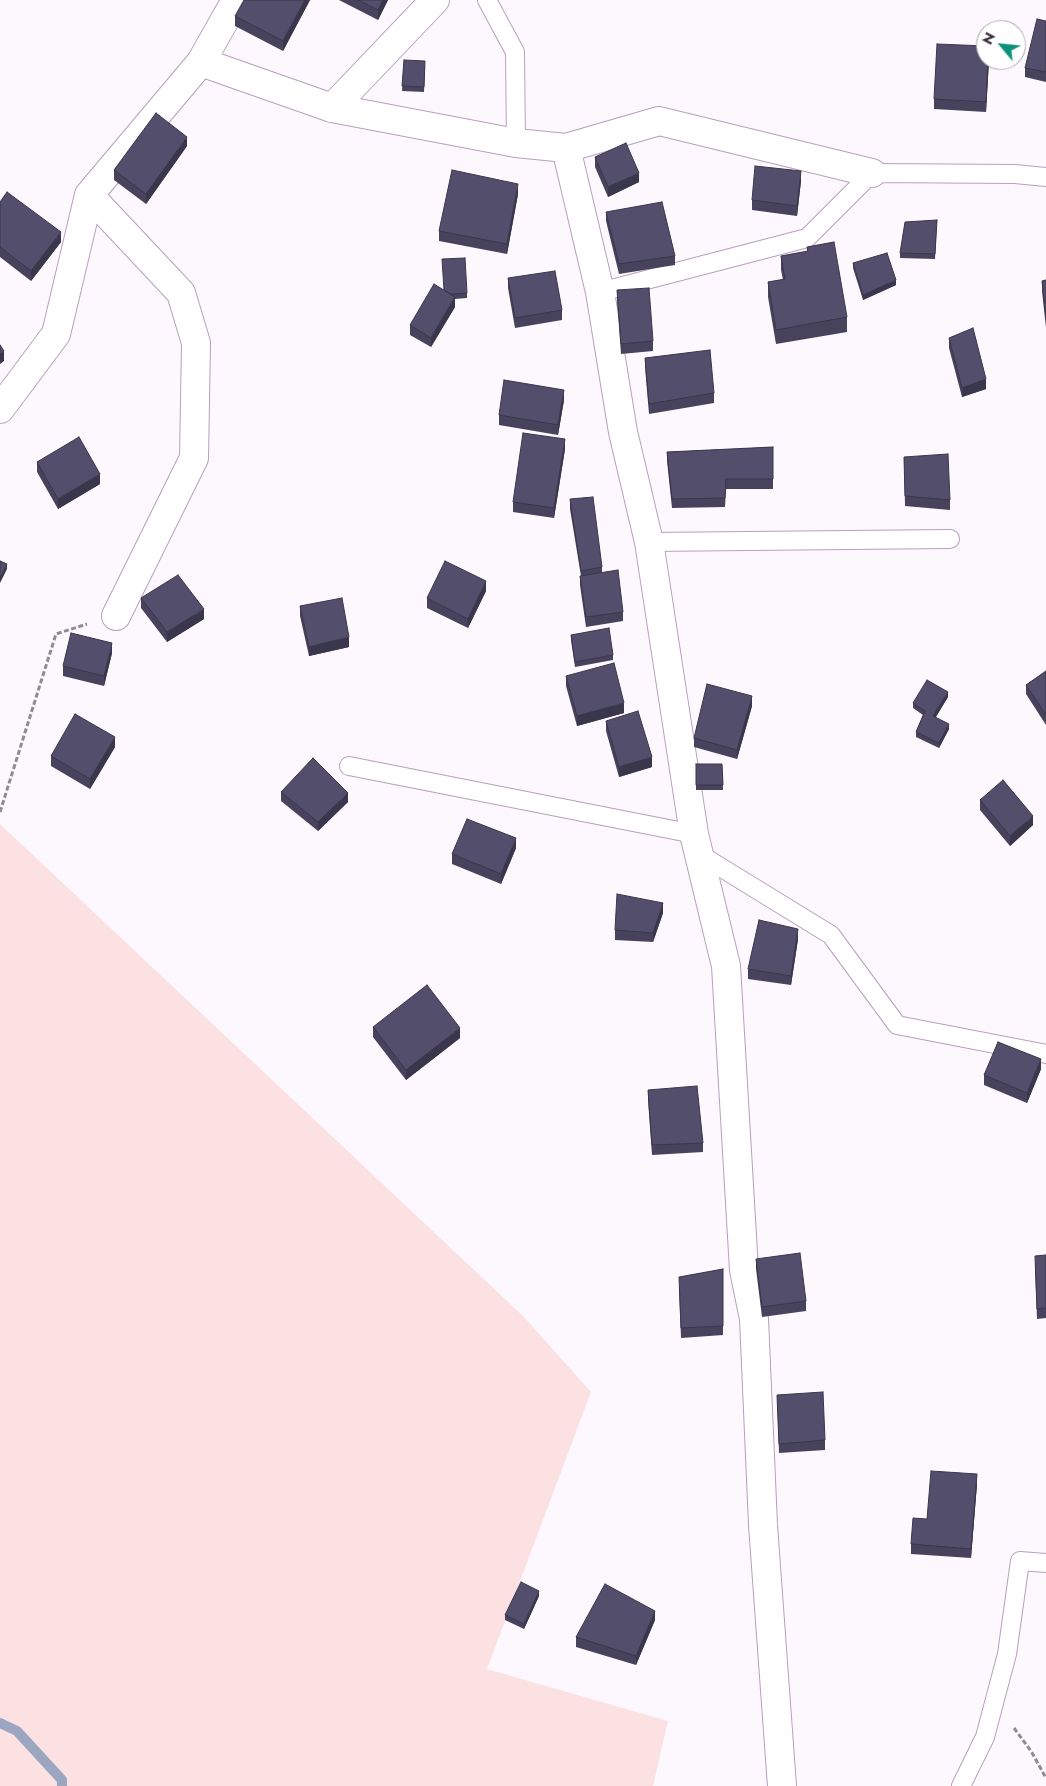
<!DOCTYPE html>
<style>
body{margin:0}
#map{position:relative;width:1046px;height:1786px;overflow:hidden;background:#fdf8fe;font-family:Jost,sans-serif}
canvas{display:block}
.north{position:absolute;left:976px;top:20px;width:50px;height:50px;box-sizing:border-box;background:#fff;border:1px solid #ada9ae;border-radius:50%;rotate:298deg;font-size:14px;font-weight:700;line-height:20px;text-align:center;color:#332935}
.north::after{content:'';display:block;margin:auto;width:18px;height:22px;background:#0e917a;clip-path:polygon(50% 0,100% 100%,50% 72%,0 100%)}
</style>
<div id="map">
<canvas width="1046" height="1786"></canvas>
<div class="north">N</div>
</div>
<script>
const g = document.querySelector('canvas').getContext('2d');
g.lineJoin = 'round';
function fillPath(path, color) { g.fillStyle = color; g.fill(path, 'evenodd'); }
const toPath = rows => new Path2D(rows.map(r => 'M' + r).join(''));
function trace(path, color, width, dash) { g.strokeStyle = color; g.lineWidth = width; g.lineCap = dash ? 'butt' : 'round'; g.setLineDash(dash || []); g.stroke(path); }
fillPath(toPath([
 [0,824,523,1316,591,1392,487,1669,668,1721,653,1786,0,1786]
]), '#fbe1e1');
trace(toPath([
 [0,1723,17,1731,62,1780,62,1786]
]), '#9ca6c1', 10);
const lane = toPath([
 [487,0,515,52,516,143],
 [600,292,807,238,872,173,1015,174,1046,177],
 [649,542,950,539],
 [349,766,694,834],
 [699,854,831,935,897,1025,1046,1054],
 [961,1786,985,1737,1007,1654,1020,1561,1046,1563]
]);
const street = toPath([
 [201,62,332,108,516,143,566,148,659,121,872,173],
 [332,108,435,0],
 [566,148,600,292,623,432,649,542,694,834,726,966,744,1270,754,1319,763,1525,782,1786],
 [89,195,181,293,196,343,194,458,116,616],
 [0,409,56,334,89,195,201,62,236,0]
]);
trace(lane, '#b7a0bc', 20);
trace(street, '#b7a0bc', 30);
trace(toPath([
 [0,812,56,634,87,624],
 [1014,1728,1031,1751,1046,1778]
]), '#918a93', 3, [5, 2.5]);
trace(lane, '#fff', 18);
trace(street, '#fff', 28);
fillPath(toPath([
 [310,0,283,51,235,26,235,16],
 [339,0,388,0,378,20],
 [1046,21,1046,82,1025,77,1025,68],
 [404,60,425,66,424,92,402,91],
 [989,60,986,112,934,109,934,99],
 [187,146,146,204,114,180,114,170],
 [595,157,639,182,608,197,595,167],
 [801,181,797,216,752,210,752,200],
 [518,194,507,254,439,241,439,231],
 [0,202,61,242,31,281,0,257],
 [606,212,675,256,675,265,619,274,606,221],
 [937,220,935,259,900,258,900,253],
 [807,247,847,317,847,332,776,344,768,297,768,282,783,280,781,270,781,256,807,252],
 [853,263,896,285,863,300,853,268],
 [508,278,562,310,562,320,515,328,508,288],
 [1046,280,1046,328,1042,291,1042,281],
 [444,290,467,293,467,298,455,299,455,307,431,347,410,335,410,325],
 [617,290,653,341,653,351,621,354,617,300],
 [949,338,986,389,962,397,949,348],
 [645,358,714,393,714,403,649,414,645,367],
 [564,400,558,435,499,425,499,415],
 [773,447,773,489,726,489,725,507,672,508,667,461,667,452],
 [565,449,554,518,513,512,513,502],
 [904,457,950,500,950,510,905,506],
 [37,462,100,484,58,509,37,472],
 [570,499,602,567,602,573,623,612,623,621,586,627,580,585,580,576,581,576,570,509],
 [486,591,468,628,427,608,427,598],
 [141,598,204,619,167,642,141,608],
 [300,606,349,647,309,656,300,616],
 [571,635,613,655,613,660,575,667,571,640],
 [112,653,104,686,63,676,63,666],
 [1046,671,1046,725,1026,694,1026,685],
 [566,676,624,713,577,726,566,686],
 [948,697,936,717,949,729,939,748,916,737,916,732,923,715,913,708,913,703],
 [752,706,737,759,694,747,694,738],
 [606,721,652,767,619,777,606,731],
 [115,747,90,789,51,766,51,756],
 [696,764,722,764,723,790,696,790],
 [281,792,348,802,318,831,281,801],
 [980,800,1033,825,1010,846,980,810],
 [516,848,501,884,452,864,452,854],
 [663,913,653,942,615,940,615,930],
 [798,939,791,985,748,979,748,969],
 [373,1027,460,1038,406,1080,373,1037],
 [1041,1069,1027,1103,984,1085,984,1075],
 [648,1090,703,1143,703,1152,652,1155,648,1100],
 [1046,1255,1046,1318,1037,1319,1035,1265],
 [756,1259,806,1301,806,1311,762,1317,756,1269],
 [723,1269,723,1335,681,1338,679,1287],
 [777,1395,825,1440,825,1450,779,1453],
 [977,1484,971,1558,911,1554,911,1544,927,1519],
 [539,1596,524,1629,505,1620,505,1615],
 [655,1620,636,1665,576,1647,576,1637]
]), '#47435c');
fillPath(toPath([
 [305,0,310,0,283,51,283,41],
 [383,0,388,0,378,20,378,10],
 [988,60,989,60,986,112,986,102],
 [187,137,187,146,146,204,146,194],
 [801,171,801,181,797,216,797,206],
 [639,173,639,182,608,197,608,187],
 [518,184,518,194,507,254,507,244],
 [61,232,61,242,31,281,31,271],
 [896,280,896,285,863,300,863,295],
 [455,297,455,307,431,347,431,338],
 [4,351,4,361,0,364,0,354],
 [986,379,986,389,962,397,962,388],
 [564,390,564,400,558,435,558,425],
 [565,439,565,449,554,518,554,508],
 [100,474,100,484,58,509,58,499],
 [7,564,7,569,0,583,0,578],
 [486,581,486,591,468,628,468,619],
 [204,609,204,619,167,642,167,632],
 [349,637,349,647,309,656,309,647],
 [112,643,112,653,104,686,104,676],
 [948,692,948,697,933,721,933,716],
 [752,696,752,706,737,759,737,750],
 [624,703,624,713,577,726,577,716],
 [949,724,949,729,939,748,939,743],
 [115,737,115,747,90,789,90,779],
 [652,757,652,767,619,777,619,767],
 [348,793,348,802,318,831,318,822],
 [1033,816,1033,825,1010,846,1010,836],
 [516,838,516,848,501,884,501,874],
 [663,903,663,913,653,942,653,933],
 [798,929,798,939,791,985,791,976],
 [460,1028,460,1038,406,1080,406,1070],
 [1041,1059,1041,1069,1027,1103,1027,1093],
 [977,1474,977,1484,971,1558,971,1549],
 [539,1591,539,1596,524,1629,524,1624],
 [655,1611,655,1620,636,1665,636,1656]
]), '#39374b');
const building = toPath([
 [244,0,305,0,283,41,235,16,244,0],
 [358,0,383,0,378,10,358,0],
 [1037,19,1046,21,1046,72,1025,68,1037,19],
 [937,44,986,46,986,60,988,60,986,102,934,99,937,44],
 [404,60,425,61,424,87,402,86,404,60],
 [156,113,187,137,146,194,114,170,156,113],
 [626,143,639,173,608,187,595,157,626,143],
 [755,166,801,171,797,206,752,200,755,166],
 [452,170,518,184,507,244,439,231,452,170],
 [7,192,61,232,31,271,0,247,0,202,7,192],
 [662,202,675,256,619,264,606,212,662,202],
 [937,220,935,254,900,253,905,222,937,220],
 [834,242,847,317,776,330,768,282,785,279,781,256,808,251,807,247,834,242],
 [887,253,896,280,863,295,853,263,887,253],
 [465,258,467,293,451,294,444,290,442,259,465,258],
 [555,271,562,310,515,318,508,278,555,271],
 [1046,280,1046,318,1042,281,1046,280],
 [434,284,455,297,431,338,410,325,434,284],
 [649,288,653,341,621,344,617,290,649,288],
 [973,328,986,379,962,388,949,338,973,328],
 [0,345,4,351,0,354,0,345],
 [710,350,714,393,649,404,645,358,710,350],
 [504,380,564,390,558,425,499,415,504,380],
 [523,433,565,439,554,508,513,502,523,433],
 [79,437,100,474,58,499,37,462,79,437],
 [773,447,773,479,726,479,725,498,672,499,667,452,773,447],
 [948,454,950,500,905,496,904,457,948,454],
 [593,497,602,567,581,571,570,499,593,497],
 [0,561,7,564,0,578,0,561],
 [445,561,486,581,468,619,427,598,445,561],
 [618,570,623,612,586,617,580,576,618,570],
 [178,575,204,609,167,632,141,598,178,575],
 [342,598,349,637,309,647,300,606,342,598],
 [609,628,613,655,575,662,571,635,609,628],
 [71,633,112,643,104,676,63,666,71,633],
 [614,663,624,703,577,716,566,676,614,663],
 [1046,671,1046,715,1026,685,1046,671],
 [927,680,948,692,933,716,949,724,939,743,916,732,925,711,913,703,927,680],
 [707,684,752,696,737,750,694,738,707,684],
 [638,711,652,757,619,767,606,721,638,711],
 [75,714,115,737,90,779,51,756,75,714],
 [313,758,348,793,318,822,281,792,313,758],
 [696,764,722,764,723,785,696,785,696,764],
 [1003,780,1033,816,1010,836,980,800,1003,780],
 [467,819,516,838,501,874,452,854,467,819],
 [617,894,663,903,653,933,615,930,617,894],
 [759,920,798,929,791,976,748,969,759,920],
 [427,985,460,1028,406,1070,373,1027,427,985],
 [998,1042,1041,1059,1027,1093,984,1075,998,1042],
 [697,1086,703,1143,652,1145,648,1090,697,1086],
 [800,1253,806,1301,762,1307,756,1259,800,1253],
 [1046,1255,1046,1308,1037,1309,1035,1256,1046,1255],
 [723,1269,723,1326,681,1328,679,1277,723,1269],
 [823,1392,825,1440,779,1444,777,1395,823,1392],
 [931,1471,977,1474,971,1549,911,1544,913,1518,927,1519,931,1471],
 [521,1582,539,1591,524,1624,505,1615,521,1582],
 [605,1584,655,1611,636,1656,576,1637,605,1584]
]);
fillPath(building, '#524e6b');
trace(building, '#39374b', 1);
</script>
